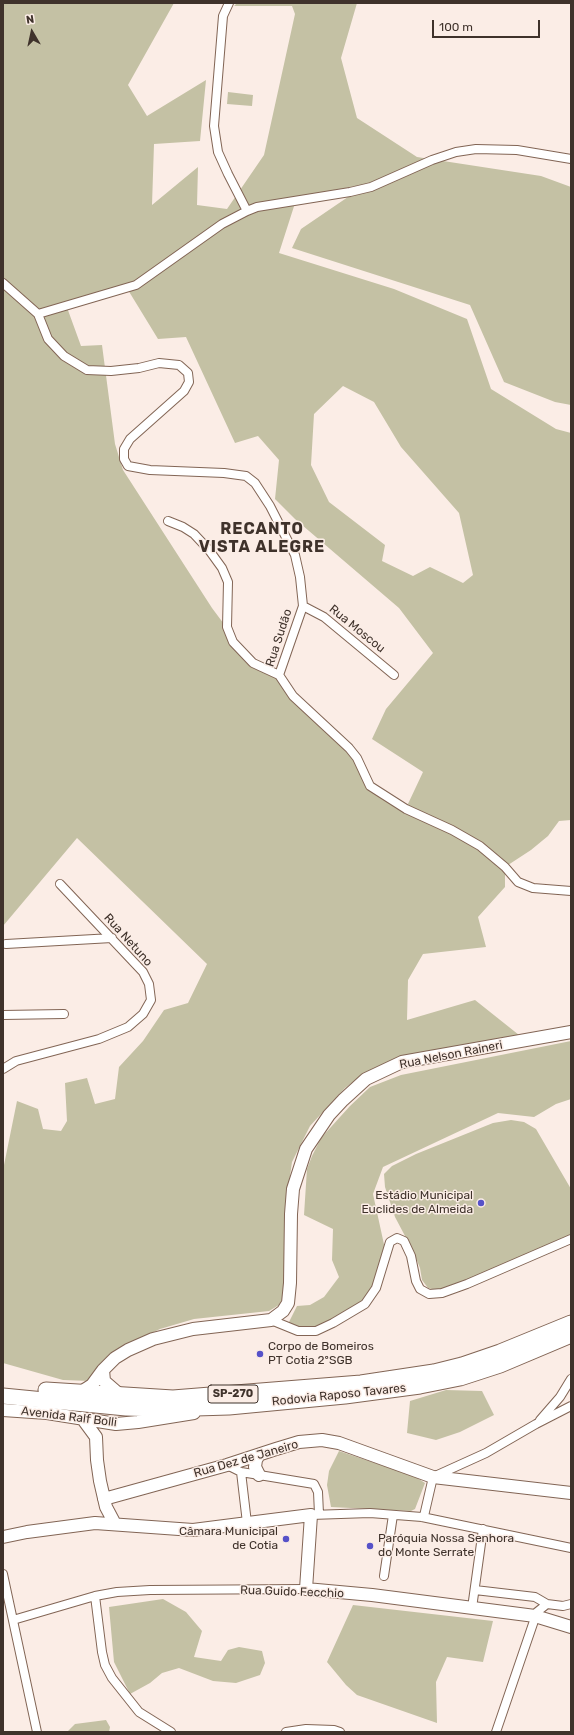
<!DOCTYPE html>
<meta charset="utf-8">
<style>
body{margin:0}
#map{position:relative;width:574px;height:1735px;overflow:hidden;background:#fbede6;font-family:Rubik,sans-serif}
canvas{display:block}
.frame{position:absolute;inset:0;border:4px solid #3f322b;pointer-events:none}
.north{position:absolute;left:12px;top:12px;width:40px;height:40px;-webkit-text-stroke:3px #fbede6;paint-order:stroke;rotate:351deg;font-size:11px;font-weight:700;line-height:16px;text-align:center;color:#3f322b}
.north::after{content:'';display:block;margin:auto;width:14px;height:18px;background:#3f322b;clip-path:polygon(50% 0,100% 100%,50% 72%,0 100%)}
.scale{position:absolute;left:432px;top:20px;width:108px;height:18px;box-sizing:border-box;border:2px solid #3f322b;border-top:0;padding-left:5px;font-size:12px;line-height:14px;white-space:nowrap;color:#3f322b;-webkit-text-stroke:3px #fbede6;paint-order:stroke}
</style>
<div id="map">
<canvas width="574" height="1735"></canvas>
<div class="frame"></div>
<div class="north">N</div>
<div class="scale">100 m</div>
</div>
<script>
const g = document.querySelector('canvas').getContext('2d');
g.lineJoin = 'round';
function fillPath(path, color) { g.fillStyle = color; g.fill(path, 'evenodd'); }
const toPath = rows => new Path2D(rows.map(r => 'M' + r).join(''));
function trace(path, color, width, dash) { g.strokeStyle = color; g.lineWidth = width; g.lineCap = dash ? 'butt' : 'round'; g.setLineDash(dash || []); g.stroke(path); }
function drawText(font, color, halo, rows, align = 'center') {
  g.font = font + ' Rubik,sans-serif'; g.lineWidth = 3; g.setLineDash([]); g.textBaseline = 'middle'; g.strokeStyle = halo; g.fillStyle = color; for (const [text, x, y, turn = 0] of rows) {
    g.save(); g.translate(x, y); g.rotate((+turn || 0) * Math.PI / 180); g.textAlign = isNaN(turn) ? turn : align; if (halo) g.strokeText(text, 0, 0); g.fillText(text, 0, 0); g.restore();
  }
}
fillPath(toPath([
 [3,3,174,3,128,85,147,116,206,80,200,141,154,144,152,205,198,167,197,205,227,209,264,155,295,14,292,6,234,6,237,3,357,3,341,58,357,118,417,157,541,176,571,187,571,405,555,402,504,382,470,305,292,248,301,229,367,184,297,197,279,253,394,289,467,319,491,389,556,429,571,433,571,820,559,821,548,836,531,850,505,867,505,887,478,917,486,947,423,954,408,980,407,1020,475,1000,519,1035,393,1062,366,1072,345,1088,310,1126,292,1162,286,1204,290,1266,284,1296,279,1305,269,1311,194,1319,160,1329,139,1339,90,1381,63,1380,3,1363,3,1170,17,1101,38,1109,43,1129,61,1131,67,1121,65,1083,87,1078,95,1104,115,1099,119,1067,143,1041,164,1010,188,1003,207,964,77,838,3,926],
 [125,285,158,339,186,337,235,443,258,436,279,460,275,499,295,519,399,608,433,653,386,709,372,739,423,772,407,806,370,786,349,748,293,696,279,675,253,663,212,608,123,470,115,444,102,345,81,346,65,302],
 [343,386,374,402,401,447,459,513,473,575,463,583,430,567,413,576,382,561,385,545,329,502,311,465,314,414],
 [228,92,253,95,252,106,227,104],
 [571,1041,571,1099,556,1104,534,1117,498,1113,383,1167,373,1194,385,1249,375,1287,364,1303,315,1330,297,1330,288,1324,297,1306,310,1305,324,1297,339,1277,332,1260,333,1229,304,1215,307,1169,312,1156,321,1138,350,1106,370,1087,401,1075],
 [511,1120,524,1122,536,1129,571,1189,571,1235,440,1291,428,1288,422,1280,420,1268,414,1253,395,1217,385,1187,384,1174,392,1166,416,1154,493,1123],
 [446,1390,482,1391,494,1415,460,1432,436,1440,407,1433,410,1401],
 [339,1451,414,1476,425,1483,415,1509,411,1511,331,1507,327,1485,329,1471],
 [163,1599,186,1612,202,1631,194,1657,221,1661,228,1650,239,1647,262,1651,265,1663,260,1675,236,1683,213,1681,179,1668,162,1673,150,1683,130,1694,114,1662,109,1607],
 [353,1605,493,1621,483,1662,447,1657,436,1682,437,1723,357,1695,346,1685,327,1662],
 [106,1720,110,1727,109,1732,67,1732,75,1724]
]), '#c4c1a4');
const street = toPath([
 [229,3,223,16,214,126,218,152,228,174,247,211],
 [3,283,38,314,136,285,222,224,247,211,257,207,350,192,371,187,432,160,456,152,476,149,517,150,571,159],
 [38,314,48,339,64,356,87,370,111,371,139,368,159,363,179,365,188,373,189,382,184,391,130,439,124,449,124,459,128,466,150,470,224,473,246,476,255,483,270,506,295,555,300,577,303,606,279,675],
 [168,521,183,527,194,534,209,550,222,568,228,582,227,627,233,642,253,663,279,675],
 [303,606,324,617,394,675],
 [279,675,293,696,349,748,357,758,370,786,406,809,452,830,480,846,505,867,518,882,533,888,571,891],
 [6,944,112,938],
 [3,1015,64,1014],
 [3,1069,16,1061,99,1039,128,1027,143,1014,151,1000,149,984,143,972,60,884],
 [271,1320,298,1331,316,1331,333,1323,365,1304,376,1288,390,1242,397,1238,404,1241,411,1256,416,1281,420,1289,429,1294,442,1293,467,1284,571,1239],
 [540,1420,560,1397,571,1379],
 [227,1465,241,1472,314,1484,318,1492,319,1514],
 [241,1472,247,1523],
 [311,1515,370,1513,422,1517,571,1548],
 [422,1517,424,1516,433,1477,486,1453,536,1424,571,1406],
 [3,1574,37,1732],
 [384,1576,393,1515],
 [475,1590,535,1597,547,1604],
 [95,1596,102,1652,105,1665,112,1678,139,1712,171,1732],
 [472,1608,483,1529],
 [13,1620,95,1596,117,1592,150,1590,306,1589],
 [286,1732,306,1729,334,1730,340,1732],
 [496,1732,537,1612,547,1604,563,1606,571,1604]
]);
const secondary = toPath([
 [103,1370,104,1381,119,1394],
 [81,1392,92,1385,103,1370,115,1358,128,1350,153,1339,193,1329,271,1320,283,1311,288,1303,290,1283,291,1214,293,1189,306,1149,329,1115,343,1100,366,1079,402,1062,571,1032],
 [3,1410,47,1413,116,1424,138,1422,194,1413],
 [82,1418,96,1437,97,1460,100,1481,106,1507,115,1524],
 [259,1475,255,1467,256,1460,259,1455],
 [104,1499,227,1465,276,1449,299,1442,322,1440,339,1443,433,1477,571,1493],
 [3,1537,27,1532,95,1523,193,1530,311,1515,306,1589,372,1595,535,1616,571,1627]
]);
const highway = toPath([
 [46,1390,173,1398,361,1383,434,1372,462,1365,500,1352,571,1323],
 [3,1396,126,1408,162,1409,229,1407,345,1396,420,1386,460,1378,500,1365,571,1335]
]);
trace(street, '#826555', 10);
trace(secondary, '#826555', 14);
trace(highway, '#826555', 17);
trace(street, '#fff', 8);
trace(secondary, '#fff', 12);
trace(highway, '#fff', 15);
for (const [x, y, r, color] of [
 [481,1203,4,"#5651c8"],
 [260,1354,4,"#5651c8"],
 [286,1539,4,"#5651c8"],
 [370,1546,4,"#5651c8"]
]) { const dot = new Path2D(); dot.arc(x, y, r, 0, 2 * Math.PI); g.fillStyle = color; g.fill(dot); trace(dot, '#fbede6', 1.5); }
for (const [x, y, w] of [
 [233,1394,50]
]) { const box = new Path2D(); box.roundRect(x - w / 2, y - 9, w, 18, 3); g.fillStyle = '#fbede6'; g.fill(box); trace(box, '#3f322b', 1); }
drawText('bold 11px', '#3f322b', null, [
 ["SP-270",233,1394]
]);
drawText('12px', '#3f322b', '#fbede6', [
 ["Rua Moscou",357,629,39],
 ["Rua Sudão",279,638,-72],
 ["Rua Netuno",128,940,48],
 ["Rua Nelson Raineri",451,1055,-11],
 ["Rodovia Raposo Tavares",339,1395,-6],
 ["Avenida Ralf Bolli",69,1417,7],
 ["Rua Dez de Janeiro",246,1459,-16],
 ["Rua Guido Fecchio",292,1592,2]
]);
drawText('12px', '#3f322b', '#fbede6', [
 ["Estádio Municipal",473,1196],
 ["Euclides de Almeida",473,1210],
 ["Corpo de Bomeiros",268,1347,"left"],
 ["PT Cotia 2ºSGB",268,1361,"left"],
 ["Câmara Municipal",278,1532],
 ["de Cotia",278,1546],
 ["Paróquia Nossa Senhora",378,1539,"left"],
 ["do Monte Serrate",378,1553,"left"]
], 'right');
g.letterSpacing = '1px';
drawText('bold 16px', '#3f322b', '#fbede6', [
 ["RECANTO",262,529],
 ["VISTA ALEGRE",262,547]
]);
g.letterSpacing = '0px';
</script>
